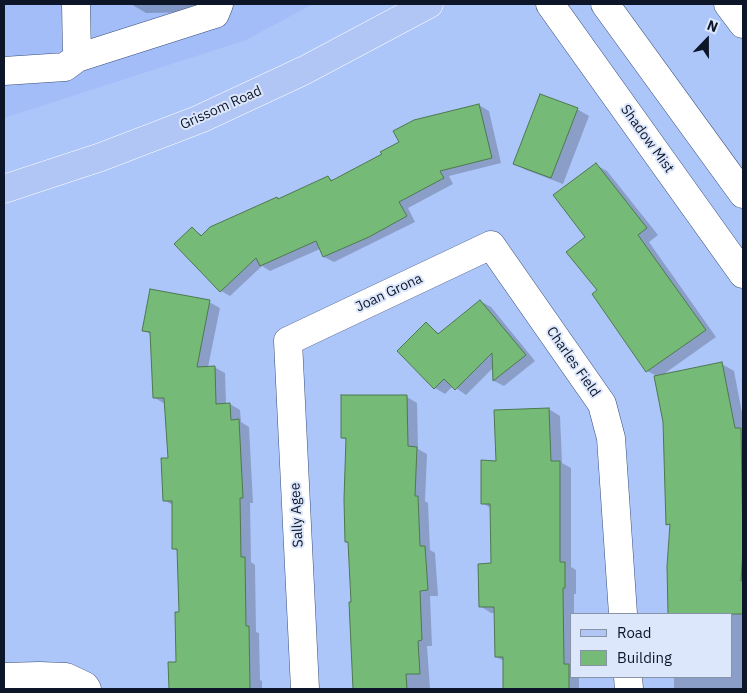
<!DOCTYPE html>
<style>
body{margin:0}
#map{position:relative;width:747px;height:693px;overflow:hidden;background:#adc6fa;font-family:"IBM Plex Sans",sans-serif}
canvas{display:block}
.frame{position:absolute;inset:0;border:5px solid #0d1528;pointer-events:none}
.legend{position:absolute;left:570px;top:613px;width:162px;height:65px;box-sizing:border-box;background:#dce7fc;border:1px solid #8993a7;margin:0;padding:6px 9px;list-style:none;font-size:15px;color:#0d1528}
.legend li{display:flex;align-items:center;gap:10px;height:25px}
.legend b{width:25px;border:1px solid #8993a7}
.north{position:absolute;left:682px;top:15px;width:50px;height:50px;-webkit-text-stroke:4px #dce7fc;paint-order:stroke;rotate:22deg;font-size:14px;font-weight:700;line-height:20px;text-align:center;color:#0d1528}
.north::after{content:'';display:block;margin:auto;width:18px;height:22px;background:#0d1528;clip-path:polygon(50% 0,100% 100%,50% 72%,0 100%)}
</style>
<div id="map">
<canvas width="747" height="693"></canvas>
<div class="frame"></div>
<ul class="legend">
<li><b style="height:6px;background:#b1c6f5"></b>Road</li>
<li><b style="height:14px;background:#75ba77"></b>Building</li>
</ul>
<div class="north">N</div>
</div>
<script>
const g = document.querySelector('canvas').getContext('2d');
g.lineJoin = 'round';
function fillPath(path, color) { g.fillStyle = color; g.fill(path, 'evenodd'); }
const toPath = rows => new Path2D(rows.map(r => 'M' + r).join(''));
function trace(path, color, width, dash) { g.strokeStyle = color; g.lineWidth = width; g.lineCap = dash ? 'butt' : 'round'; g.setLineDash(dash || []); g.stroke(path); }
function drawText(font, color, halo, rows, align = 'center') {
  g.font = font + ' "IBM Plex Sans",sans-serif'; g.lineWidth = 4; g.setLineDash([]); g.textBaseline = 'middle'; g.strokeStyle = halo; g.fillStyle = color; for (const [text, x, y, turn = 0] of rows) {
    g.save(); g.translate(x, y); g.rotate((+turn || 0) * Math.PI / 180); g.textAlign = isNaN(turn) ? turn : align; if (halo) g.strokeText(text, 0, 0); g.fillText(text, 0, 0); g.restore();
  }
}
fillPath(toPath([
 [4,4,313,4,246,40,4,118]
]), '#a2bdf8');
fillPath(toPath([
 [131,4,195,4,195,12,146,13],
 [479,105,489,111,501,163,449,176,453,184,408,208,415,222,334,262,324,257,320,249,270,271,262,266,230,296,221,291,192,228,203,236,277,198,280,200,328,177,334,181],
 [577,109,589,116,563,184,526,170,514,163],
 [596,165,607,171,658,235,649,242,716,337,661,376,722,364,734,371,743,418,743,689,674,689,674,677,731,677,731,614,669,614,668,566,671,526,667,524,664,422,655,375,647,371,599,290,586,237],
 [480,301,491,307,535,361,504,386,494,381,494,367,466,395,453,386,445,394,435,388,398,351,426,324,440,334],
 [209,302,220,308,208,367,214,367,225,373,226,404,230,404,240,410,241,422,249,427,253,503,250,503,251,562,255,565,256,632,259,633,260,680,262,681,262,689,170,689,169,663,178,663,180,613,179,551,174,549,174,506,164,500,169,459,165,404,155,398,152,335,143,330],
 [407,397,417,403,418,449,427,454,425,501,428,503,430,550,435,553,438,596,430,596,432,646,427,646,430,689,354,689,350,603,352,603,349,543,346,542,347,440,342,438],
 [549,409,560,416,562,463,571,468,571,567,576,570,576,594,574,594,574,614,571,614,571,677,579,677,579,689,504,689,504,661,496,657,496,613,491,613,480,606,492,565,491,508,482,503,498,462]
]), '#0003');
const building = toPath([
 [540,94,578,108,551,178,513,164,540,94],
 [479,104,492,158,440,171,444,178,399,202,407,216,369,237,323,257,316,241,260,266,256,258,220,292,174,244,192,227,201,236,210,227,277,197,278,199,328,176,331,181,382,154,380,152,399,142,393,131,414,120,479,104],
 [596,163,647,228,638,235,706,330,646,372,592,294,597,290,566,252,585,237,553,195,596,163],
 [150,289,210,300,197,367,215,366,216,404,230,403,231,420,239,419,243,498,240,498,241,557,245,557,246,626,249,626,250,689,169,689,168,662,176,662,175,612,179,612,177,549,172,549,172,501,163,501,161,458,168,458,164,398,153,398,150,332,142,331,150,289],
 [480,300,526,355,493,381,492,353,455,390,444,379,434,389,397,351,426,322,438,334,480,300],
 [722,362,735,428,741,428,743,549,741,581,743,581,743,614,668,614,667,566,670,524,666,525,663,422,654,376,722,362],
 [341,395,407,395,408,446,417,447,415,496,418,496,420,546,425,546,428,590,420,591,422,640,418,641,420,674,406,674,407,689,353,689,349,602,351,602,348,542,345,542,344,499,346,438,341,438,341,395],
 [549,408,551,461,560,461,560,562,565,562,565,588,563,588,564,664,569,664,569,689,503,689,503,657,495,657,494,607,479,607,478,564,491,563,490,504,481,504,481,460,496,461,494,410,549,408]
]);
fillPath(building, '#75ba77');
trace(building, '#4e784f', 1);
const minor = toPath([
 [550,4,743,274],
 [605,4,743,194],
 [728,4,743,24],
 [77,58,215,14,219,4],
 [4,71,65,67,77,58,76,4],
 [4,677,39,676,66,677,85,686,87,689],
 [628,677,629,689],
 [305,689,288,341,491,245,602,404,611,438,623,614]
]);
const major = toPath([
 [4,189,101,157,200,119,305,70,429,4]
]);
trace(minor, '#384d79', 29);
trace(major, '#fff', 29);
trace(minor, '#fff', 28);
trace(major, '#b1c6f5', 28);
drawText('14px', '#0d1528', '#dce7fc', [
 ["Grissom Road",221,108,-24],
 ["Shadow Mist",647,139,54],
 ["Joan Grona",389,293,-25],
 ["Charles Field",573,362,55],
 ["Sally Agee",297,515,-93]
]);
</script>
